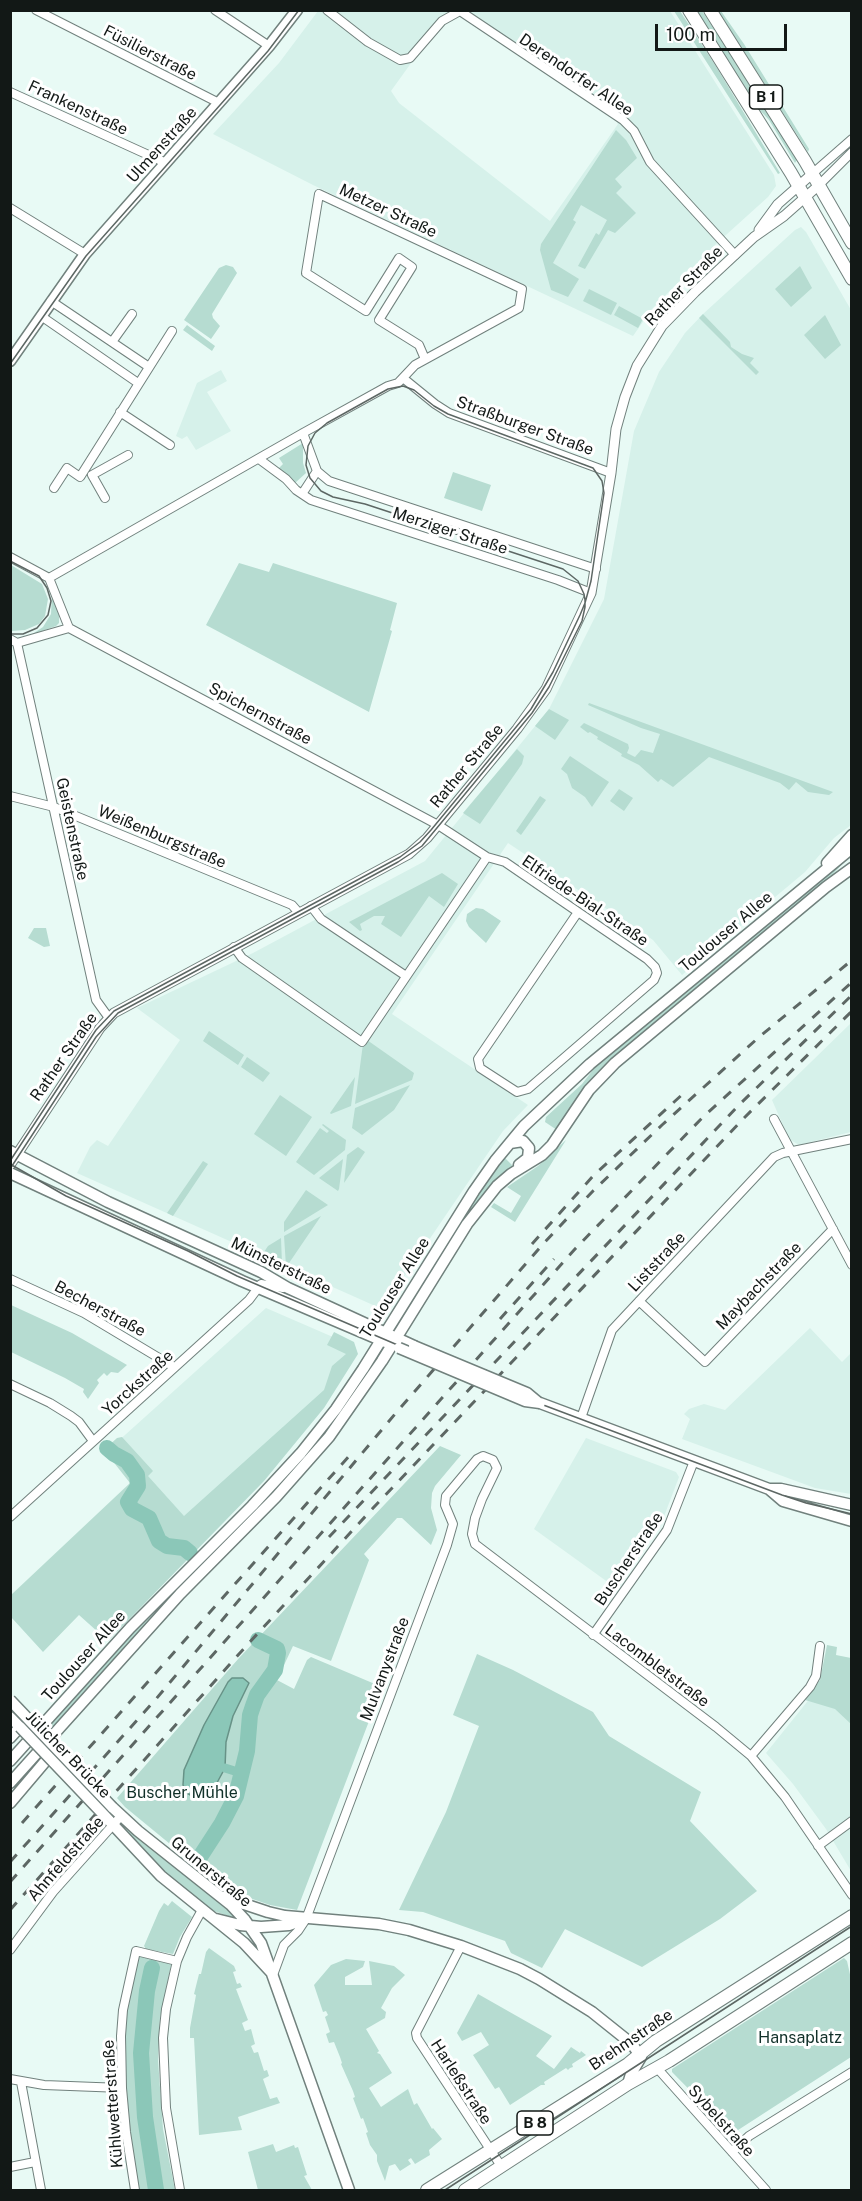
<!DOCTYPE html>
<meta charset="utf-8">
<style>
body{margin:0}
#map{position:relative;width:862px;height:2201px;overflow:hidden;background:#e8faf5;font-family:"Public Sans",sans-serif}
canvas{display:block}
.frame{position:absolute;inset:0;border:12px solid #121816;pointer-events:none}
.scale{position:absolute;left:655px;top:24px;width:132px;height:27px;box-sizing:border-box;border:3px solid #121816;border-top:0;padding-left:8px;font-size:18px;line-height:21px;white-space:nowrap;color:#121816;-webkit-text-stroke:4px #fff;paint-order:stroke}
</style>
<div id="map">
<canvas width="862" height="2201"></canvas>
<div class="frame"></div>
<div class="scale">100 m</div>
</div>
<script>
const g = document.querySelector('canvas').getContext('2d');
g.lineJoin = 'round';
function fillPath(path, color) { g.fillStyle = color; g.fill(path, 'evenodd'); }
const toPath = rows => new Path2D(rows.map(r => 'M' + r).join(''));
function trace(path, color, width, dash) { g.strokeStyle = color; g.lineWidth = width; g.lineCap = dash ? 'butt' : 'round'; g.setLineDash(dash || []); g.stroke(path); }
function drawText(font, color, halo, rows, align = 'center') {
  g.font = font + ' "Public Sans",sans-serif'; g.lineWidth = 6; g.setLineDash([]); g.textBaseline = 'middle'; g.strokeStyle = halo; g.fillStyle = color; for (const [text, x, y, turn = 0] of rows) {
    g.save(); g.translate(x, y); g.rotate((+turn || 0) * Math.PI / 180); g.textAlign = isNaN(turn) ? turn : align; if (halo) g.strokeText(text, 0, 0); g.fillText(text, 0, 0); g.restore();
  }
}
fillPath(toPath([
 [318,11,670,11,774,175,776,186,768,197,716,244,652,309,633,336,313,185,213,134,279,63],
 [459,11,613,116,618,124,550,221,399,103,391,91,442,20],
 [801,227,806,232,851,310,851,825,834,838,805,872,682,975,653,940,508,843,392,1014,528,1105,503,1131,382,1309,77,1173,90,1147,97,1140,108,1146,180,1040,137,1008,253,953,425,861,549,709,604,599,634,431,659,372,685,333,703,314,795,230],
 [221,370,227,381,207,392,231,431,196,450,187,436,182,439,176,436,197,383],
 [851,1023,851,1132,799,1145,789,1139,772,1100],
 [266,1308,356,1347,316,1404,188,1521,115,1444],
 [810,1328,842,1362,851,1353,851,1494,815,1488,682,1439,690,1419,684,1414,689,1409,704,1404,725,1410],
 [586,1438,676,1472,679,1477,663,1519,616,1588,534,1529],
 [815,1692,851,1715,851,1871,826,1829,793,1784,766,1753]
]), '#d6f1ea');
fillPath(toPath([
 [674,11,680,11,717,68,780,173,778,174],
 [696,11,702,11,743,73,797,160,795,163,769,120,757,107],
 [718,11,721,11,744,44,809,149,808,152],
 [616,130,626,140,637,158,615,179,622,187,616,193,636,213,615,233,608,230,585,269,578,266,596,233,599,235,607,220,581,205,573,220,576,222,553,263,579,279,568,297,551,290,540,250,541,244],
 [226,265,233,267,237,273,212,314,213,318,220,326,211,339,184,320,219,268],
 [800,266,812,288,791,307,775,289],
 [589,289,617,303,611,315,583,301],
 [619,306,643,319,638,328,614,315],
 [703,314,730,342,731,347,742,354,754,358,750,363,759,372,756,375,699,318],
 [825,315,841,345,825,359,804,335],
 [187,325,215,346,212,351,183,330],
 [303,443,303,463,306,473,295,483,288,475,278,469,283,464,279,458],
 [453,472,491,485,482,511,444,498],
 [239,563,269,572,273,563,397,603,390,630,392,631,369,712,206,625],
 [11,565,42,584,48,599,45,616,39,624,25,630,11,631],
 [52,593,59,615,59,623,56,626,31,635,43,627,51,614],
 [589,703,833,792,829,795,808,792,796,782,789,790,780,783,709,757,673,787,661,779,658,782,639,765,621,756,622,754,619,752,597,739,598,737,590,732,588,733,580,727,584,723,628,744,629,748,627,753,635,757,641,750,653,753,660,734,641,728,588,705],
 [549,709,569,720,555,740,535,726],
 [517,749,524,756,522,764,480,824,463,813],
 [570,756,609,782,592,807,585,797,572,788,567,774,561,769],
 [619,789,633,798,624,811,610,801],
 [540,796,546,800,521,835,516,831],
 [847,859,824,884,602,1069,582,1091,557,1130,545,1122,546,1117,582,1084,596,1066,836,862],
 [442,873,458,884,444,907,429,896,401,937,381,924,385,916,374,916,360,924,362,930,360,931,349,922],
 [476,908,483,909,501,921,486,943,469,927,466,921,467,914],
 [34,928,46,928,50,946,44,947,28,938],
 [209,1031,244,1055,238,1065,203,1041],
 [367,1040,414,1073,412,1080,355,1104,363,1044],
 [247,1057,270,1073,263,1082,241,1067],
 [355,1077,351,1106,331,1114,330,1113],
 [410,1085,394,1110,362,1135,352,1128,355,1108],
 [280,1095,312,1117,286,1156,254,1134],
 [323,1124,346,1140,345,1150,314,1175,296,1162,320,1128,327,1133,329,1131,322,1125],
 [566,1140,515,1222,491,1207,494,1203,511,1213,521,1196,507,1187,538,1166],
 [358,1147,365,1152,344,1183,347,1155],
 [503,1156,513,1166,491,1185,461,1224,446,1251,443,1249],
 [343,1159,339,1189,338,1191,319,1178],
 [203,1161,208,1164,173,1216,167,1213],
 [306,1190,328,1205,284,1232,284,1222],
 [321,1216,287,1266,286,1266,284,1236],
 [281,1238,282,1264,262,1255,268,1246],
 [11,1305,72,1333,127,1365,118,1373,111,1372,107,1376,104,1373,97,1380,99,1383,88,1399,83,1392,84,1389,65,1378,11,1352],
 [334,1332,354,1342,358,1354,324,1408,264,1481,108,1641,79,1615,43,1652,11,1617,11,1595,130,1483,104,1450,117,1438,122,1437,153,1471,148,1476,184,1516,324,1390,332,1366,346,1354,327,1345],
 [328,1424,331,1426,306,1459,53,1729,48,1722],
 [440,1446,461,1455,435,1486,432,1493,431,1508,437,1530,431,1545,402,1518,397,1518,364,1554,369,1560,331,1661,293,1646,277,1680,294,1689,307,1660,311,1657,382,1687,297,1910,270,1905,241,1895,222,1885,198,1867,125,1807,117,1798,239,1658],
 [827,1645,837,1647,836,1655,851,1658,851,1724,835,1709,805,1700,820,1680],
 [477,1654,513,1670,593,1712,609,1736,701,1792,690,1821,757,1891,720,1919,642,1967,565,1929,542,1968,511,1953,505,1941,423,1912,399,1910,446,1812,479,1726,453,1715],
 [124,1825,224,1904,240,1920,214,1911,164,1873,123,1829],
 [172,1901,192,1917,180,1937,173,1954,146,1949,144,1946,159,1911,164,1903,168,1906],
 [209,1948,234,1966,236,1971,233,1972,237,1984,240,1983,242,1987,236,1989,248,2020,242,2023,245,2031,251,2029,255,2044,251,2046,254,2053,258,2052,264,2071,267,2070,269,2076,263,2079,270,2099,277,2097,280,2103,238,2117,242,2130,199,2135,194,2038,190,2038,190,2028,196,1995,194,1994,199,1974,201,1974,206,1952],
 [140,1955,169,1962,171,1965,160,2018,158,2060,163,2129,175,2190,139,2190,135,2172,125,2088,124,2058,125,2024,130,1991,137,1959],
 [844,1958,847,1961,851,1979,851,2057,735,2132,731,2132,672,2072,672,2069],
 [346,1959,365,1961,363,1967,345,1977,345,1985,372,1985,369,1961,394,1966,405,1975,392,1988,381,2008,386,2012,385,2018,366,2029,379,2051,377,2053,380,2054,392,2073,369,2088,381,2107,408,2089,414,2105,417,2103,432,2129,433,2128,442,2139,429,2150,430,2155,415,2164,411,2158,408,2160,411,2164,400,2171,395,2164,389,2166,385,2181,377,2161,377,2155,370,2145,366,2133,368,2132,363,2118,361,2119,353,2098,355,2097,353,2091,341,2064,342,2063,340,2057,334,2042,329,2043,326,2034,330,2032,325,2017,328,2015,326,2011,323,2012,314,1985,331,1965],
 [478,1994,552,2036,536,2056,554,2069,571,2047,580,2053,581,2051,586,2055,572,2064,573,2067,570,2068,568,2070,566,2068,544,2082,545,2085,541,2085,510,2105,499,2087,495,2089,473,2055,489,2045,481,2032,462,2041,457,2033],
 [273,2144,276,2152,294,2145,295,2148,298,2147,307,2175,304,2176,312,2190,258,2190,248,2152]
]), '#b6dcd1');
const water = toPath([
 [232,1678,243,1678,249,1683,233,1716,226,1742,225,1768,212,1792,202,1797,192,1796,187,1793,183,1785,184,1770,204,1725,228,1682,232,1678]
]);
fillPath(water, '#8bc7b8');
trace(water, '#679287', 1.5);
trace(toPath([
 [225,1768,241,1773]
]), '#8bc7b8', 9);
trace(toPath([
 [107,1448,114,1454,127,1461,137,1475,138,1486,128,1502,132,1509,149,1518,159,1541,167,1546,184,1548,190,1553],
 [198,1860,222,1823,236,1796,247,1751,250,1715,253,1706,257,1695,275,1670,278,1653,277,1649,258,1640],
 [152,1968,147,1991,141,2053,145,2117,156,2190]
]), '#8bc7b8', 16);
const minor = toPath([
 [36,10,219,103],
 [215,10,269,46],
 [327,10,368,42,400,60,410,58,442,21,460,11,623,120,634,131,650,162,735,255],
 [10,92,166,163],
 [812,174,852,139],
 [818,186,852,152],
 [10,208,85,254],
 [51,301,149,367],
 [41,316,138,383],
 [112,342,132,314],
 [403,378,435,404,449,413,611,473],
 [120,412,170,445],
 [303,433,317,471,329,481,596,569],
 [259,459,286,479,296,490,311,500,558,580,591,593],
 [54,488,67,468,80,477,172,331],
 [302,494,317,471],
 [105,498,92,475,128,455],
 [10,557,49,578,69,628,438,825,487,857,505,862,578,912,647,959,655,967,657,973,654,980,528,1089,517,1092,480,1068,478,1059,578,912],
 [49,578,303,433,388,386,398,383,415,365,519,308,522,289,319,194,306,273,366,311,399,258,412,267,379,320,419,345,425,359],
 [10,639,17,643,69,628],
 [17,643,96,1000,109,1018],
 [10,796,54,807,292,905,299,913],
 [311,906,321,919,406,976],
 [234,947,242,958,362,1042,487,857],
 [774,1119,852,1265],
 [10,1279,84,1313,174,1367],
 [639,1301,705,1362,833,1229],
 [10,1384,50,1403,71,1416,79,1422,93,1441],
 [581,1418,612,1330,774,1157,783,1153,852,1139],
 [10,1517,249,1300,261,1284,283,1288],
 [593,1635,667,1530,694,1461],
 [751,1756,810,1687,816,1676,820,1646],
 [818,1846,852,1821],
 [461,1946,416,2033,417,2038,501,2166],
 [10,1950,53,1892,121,1816],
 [273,1975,284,1945,298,1931,306,1919,447,1545,453,1524,445,1505,446,1496,477,1459,483,1456,493,1460,497,1468,482,1499,475,1518,472,1534,475,1544,716,1727,751,1756,785,1797,852,1895],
 [657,2068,766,2190],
 [10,2079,44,2085,122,2088],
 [21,2082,41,2190],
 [732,2152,749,2136,852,2072],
 [10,2167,35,2162],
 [135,2190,126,2132,122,2088,121,2036,123,2010,136,1951,177,1961],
 [180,2190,166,2108,163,2038,166,2009,177,1961,187,1937,202,1910]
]);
const tertiary = toPath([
 [759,230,778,204,812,174],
 [10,1165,100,1028,114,1013,409,854,427,838,517,729,546,689,591,593,611,473,616,429,625,397,637,366,662,326,695,292,754,237,784,216,818,186]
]);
const secondary = toPath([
 [10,361,85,254,269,46,297,10],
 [827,863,852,835],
 [510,1143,523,1141,529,1148,528,1158,519,1165],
 [10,1151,108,1202,261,1272,288,1288,414,1346],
 [10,1173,242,1281,385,1342],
 [540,1403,769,1489,783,1501,852,1521],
 [769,1489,781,1489,852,1505],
 [10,1717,20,1727,10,1738],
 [10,1761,130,1628,252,1506,301,1453,336,1409,363,1369,474,1191,495,1161,524,1126,590,1064,852,848],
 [10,1783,180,1594,276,1497,329,1437,382,1361,467,1224,497,1186,511,1174,542,1155,552,1145,589,1090,615,1063,826,887,852,868],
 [10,1803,49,1757],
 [112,1807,138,1831,231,1905,245,1920,261,1943,349,2190],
 [103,1814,161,1876,244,1943,271,1972],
 [220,1896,268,1912,285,1916,379,1924,409,1930,461,1946,520,1969,539,1979,592,2012,632,2044,641,2057,631,2074,628,2084],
 [216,1919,240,1925,261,1927,289,1925,303,1920]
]);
const primary = toPath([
 [689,10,791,173,852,279],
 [710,10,805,161,852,243],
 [427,2190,628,2064,656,2041,852,1916],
 [465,2190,628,2084,669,2061,852,1943]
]);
trace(minor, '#71817d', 10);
trace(tertiary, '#71817d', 11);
trace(secondary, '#71817d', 13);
trace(primary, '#71817d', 14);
trace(minor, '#fff', 8);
trace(tertiary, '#fff', 9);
trace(secondary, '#fff', 10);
trace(primary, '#fff', 12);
trace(toPath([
 [10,364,86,256,268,51,299,10],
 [10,561,39,576,47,588,51,601,48,615,37,628,23,634,10,634],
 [10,1161,96,1030,114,1011,400,857,420,842,431,830,531,709,553,672,580,615,585,603,591,581,604,493,602,481,593,468,448,414,434,406,414,390,403,386,388,389,327,423,315,433,308,446,306,465,310,478,321,491,333,497,365,504,563,569,578,581,584,594,585,600,585,607,582,621,549,687,532,713,422,846,398,862,118,1013,96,1037,10,1169],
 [10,1164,66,1196,188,1251,237,1276,493,1386,782,1495,806,1503,852,1514],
 [445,2190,852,1926]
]), '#5d6764', 1.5);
trace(toPath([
 [532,1244,594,1175,685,1092],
 [500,1319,554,1259],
 [329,1537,740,1104,852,995],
 [22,1823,350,1455],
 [10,1862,156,1699,395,1414,543,1244,593,1191,662,1125,758,1038,852,960],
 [10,1882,575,1249,703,1117,852,982],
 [10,1910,248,1644,374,1507,744,1118,852,1011]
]), '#5d6764', 3, [10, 10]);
const secondaryBridge = toPath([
 [414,1346,527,1393,539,1403],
 [399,1348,525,1401,540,1403],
 [10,1700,112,1807],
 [20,1727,103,1814]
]);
trace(secondaryBridge, '#71817d', 13, []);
trace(secondaryBridge, '#fff', 10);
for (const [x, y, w] of [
 [766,97,33],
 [535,2123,36]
]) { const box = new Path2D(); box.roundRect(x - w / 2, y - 12, w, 24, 4.5); g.fillStyle = '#fff'; g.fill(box); trace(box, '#121816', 1.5); }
drawText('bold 15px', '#121816', null, [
 ["B 1",766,97],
 ["B 8",535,2123]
]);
drawText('16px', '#121816', '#fff', [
 ["Füsilierstraße",150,53,27],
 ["Derendorfer Allee",576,75,34],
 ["Frankenstraße",78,108,25],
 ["Ulmenstraße",162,145,-48],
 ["Metzer Straße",388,211,25],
 ["Rather Straße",684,286,-46],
 ["Straßburger Straße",525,426,20],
 ["Merziger Straße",450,531,18],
 ["Spichernstraße",260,714,28],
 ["Rather Straße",467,766,-50],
 ["Geistenstraße",72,829,78],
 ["Weißenburgstraße",162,837,23],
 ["Elfriede-Bial-Straße",585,901,34],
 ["Toulouser Allee",726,932,-40],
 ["Rather Straße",64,1057,-55],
 ["Liststraße",657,1262,-47],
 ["Münsterstraße",281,1266,26],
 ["Maybachstraße",759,1286,-46],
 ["Toulouser Allee",395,1288,-58],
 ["Becherstraße",100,1309,28],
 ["Yorckstraße",138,1383,-42],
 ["Buscherstraße",629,1559,-56],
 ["Toulouser Allee",84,1656,-48],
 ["Lacombletstraße",657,1666,37],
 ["Mulvanystraße",385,1669,-69],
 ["Jülicher Brücke",68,1755,46],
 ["Ahnfeldstraße",66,1859,-49],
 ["Grunerstraße",211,1872,40],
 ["Brehmstraße",631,2040,-34],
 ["Harleßstraße",461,2082,57],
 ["Kühlwetterstraße",113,2104,-94],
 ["Sybelstraße",721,2121,48]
]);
drawText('16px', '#113029', '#fff', [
 ["Buscher Mühle",182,1793],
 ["Hansaplatz",800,2038]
]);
</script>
